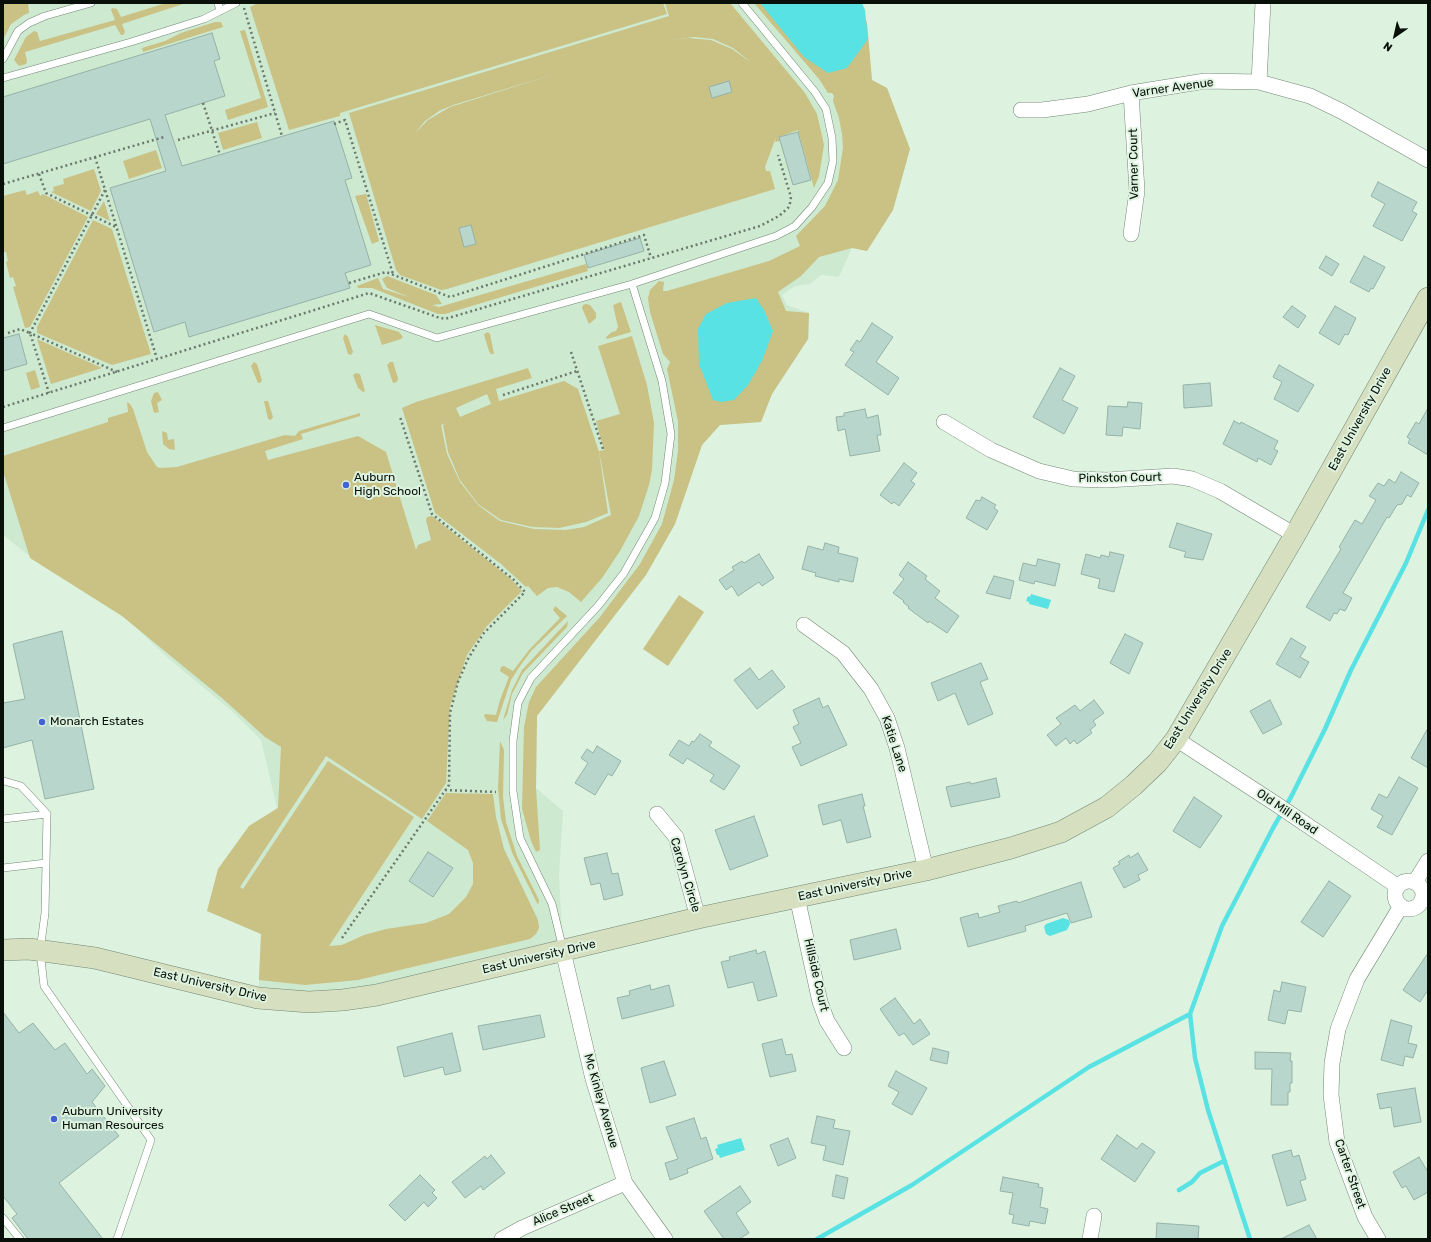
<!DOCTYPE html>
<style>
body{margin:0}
#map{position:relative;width:1431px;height:1242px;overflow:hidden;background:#ddf3df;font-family:Rubik,sans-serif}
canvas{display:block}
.frame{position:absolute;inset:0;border:4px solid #09100a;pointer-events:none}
.north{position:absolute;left:1375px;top:16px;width:40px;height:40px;-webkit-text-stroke:3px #ddf3df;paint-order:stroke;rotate:214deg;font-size:11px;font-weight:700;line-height:16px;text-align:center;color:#09100a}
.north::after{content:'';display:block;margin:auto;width:14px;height:18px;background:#09100a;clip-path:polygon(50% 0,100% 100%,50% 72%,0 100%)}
</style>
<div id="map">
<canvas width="1431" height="1242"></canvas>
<div class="frame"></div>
<div class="north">N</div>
</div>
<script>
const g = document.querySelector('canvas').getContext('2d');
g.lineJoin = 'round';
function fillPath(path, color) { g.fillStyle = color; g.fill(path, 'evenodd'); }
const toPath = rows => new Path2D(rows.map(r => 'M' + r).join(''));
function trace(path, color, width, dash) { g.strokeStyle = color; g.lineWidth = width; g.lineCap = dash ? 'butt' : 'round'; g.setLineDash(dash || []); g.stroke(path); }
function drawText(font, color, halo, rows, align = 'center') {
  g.font = font + ' Rubik,sans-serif'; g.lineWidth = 4; g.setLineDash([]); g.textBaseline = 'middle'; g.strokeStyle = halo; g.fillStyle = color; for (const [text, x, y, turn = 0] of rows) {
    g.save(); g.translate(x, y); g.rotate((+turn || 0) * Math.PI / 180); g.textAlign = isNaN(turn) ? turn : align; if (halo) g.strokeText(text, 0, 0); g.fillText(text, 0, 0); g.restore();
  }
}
fillPath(toPath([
 [3,3,858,3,867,23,872,80,887,88,910,149,893,210,867,251,852,248,839,277,821,275,810,284,795,286,782,295,787,305,809,313,809,338,772,394,761,422,720,425,702,445,675,524,646,575,537,716,536,788,563,811,559,875,563,951,377,995,258,998,261,934,207,911,218,869,249,826,277,808,261,740,232,711,168,658,127,619,37,562,3,535]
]), '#cde9d0');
fillPath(toPath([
 [3,3,28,3,29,13,24,15,11,24,3,40],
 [166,3,186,3,122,24,125,32,123,35,121,35,115,25,25,52,27,61,26,64,19,66,14,60,26,37,34,31,37,32,40,41,115,20,111,10,112,8,117,9,121,17],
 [258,3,663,3,667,14,340,113,340,116,289,130,250,7],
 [665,3,730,3,805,93,817,114,824,145,819,176,814,188,798,130,779,137,780,141,775,142,776,137,765,167,766,171,770,171,775,189,447,289,441,290,400,275,396,270,349,113,669,16],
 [694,37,713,39,733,48,752,63,732,49,711,40,688,38,664,41],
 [558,73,450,107,428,120,415,133,425,121,439,111,453,105],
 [754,3,857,3,867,23,872,80,887,88,910,149,893,210,867,251,852,248,819,257,801,276,778,292,786,311,809,313,808,339,772,394,761,422,720,425,702,445,675,524,646,575,537,716,536,788,540,850,536,852,531,841,522,809,524,727,529,702,536,687,600,617,640,564,662,524,674,480,678,451,678,421,667,369,670,362,663,354,650,312,648,298,650,290,659,281,664,282,663,291,667,291,769,261,800,246,796,236,825,206,838,180,843,148,842,134,839,118,833,101,834,96,832,93,828,93,819,79],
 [215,22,221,22,223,27,143,52,142,48,165,41,181,33],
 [245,30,268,107,228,120,225,110,261,98,240,31],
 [257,122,262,138,223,150,218,133],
 [156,150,162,168,129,179,123,161],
 [94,169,101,191,91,211,51,192,54,191,53,187,64,184,63,179],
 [25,190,27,195,38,191,40,196,43,194,88,217,30,327,25,328,13,287,16,286,13,277,10,278,6,262,8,261,6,252,3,252,3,196],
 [366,194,379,241,372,244,355,196],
 [104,201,110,221,96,214],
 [93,220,112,229,151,354,112,365,37,333,37,327],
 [586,264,588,271,445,314,438,314,372,288,358,288,357,286,378,278,383,289,409,297,387,288,382,279,387,276,436,295,442,304,432,305,439,307],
 [621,302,631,332,607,339,606,337,612,332,616,331,618,327,613,305],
 [586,304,590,305,596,313,596,318,589,324,582,308,583,305],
 [375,325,399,332,403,337,401,339,382,345],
 [488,332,490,334,494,354,491,354,489,351,485,338,484,334],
 [345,334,348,337,353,352,351,355,348,354,343,338],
 [632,336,647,385,654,423,652,470,649,485,639,516,620,551,602,578,581,602,569,592,557,587,548,588,537,596,528,586,526,587,501,564,435,513,402,408,416,402,528,368,532,378,496,389,499,401,564,381,578,389,599,452,608,513,586,522,559,528,532,527,501,520,478,504,460,480,448,452,443,425,447,423,441,425,447,454,460,482,478,505,490,514,500,521,534,529,566,530,584,527,611,515,599,451,604,450,596,421,620,414,598,346],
 [487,394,491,404,460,417,456,408],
 [37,339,102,368,51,384],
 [254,362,257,364,262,380,260,383,258,383,251,366],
 [390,362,393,362,398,378,397,382,393,383,387,365],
 [35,370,40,387,31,390,26,373],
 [356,373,360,374,365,391,363,392,358,388,353,375],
 [158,392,162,400,157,403,159,412,154,413,151,401,154,393],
 [264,401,268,401,273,417,271,420,268,419],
 [127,402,130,404,133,409,147,452,157,467,160,468,177,467,285,435,295,436,299,431,360,413,360,416,301,434,303,439,265,451,268,460,358,436,386,452,416,550,418,545,431,540,426,520,427,517,432,516,511,579,522,591,487,626,467,655,450,706,446,783,422,819,326,756,240,887,243,889,328,761,414,817,329,946,342,945,364,935,386,929,426,923,449,914,466,897,473,884,473,863,468,850,427,821,446,793,493,794,496,817,504,849,538,920,539,928,536,934,530,939,358,980,305,985,259,980,261,934,207,911,218,869,249,826,278,808,281,747,265,737,222,698,122,616,30,558,3,471,3,456,108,422,108,418,128,412],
 [162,431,167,433,168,440,174,439,175,450,169,449,163,444],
 [679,595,704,612,668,666,643,649],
 [555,606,567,616,531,651,520,666,511,680,497,722,487,721,484,716,485,714,496,715,500,700,509,677,500,671,501,667,504,666,513,671,529,650,560,618,553,610],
 [568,621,567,627,523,673,512,694,507,715,503,720,512,690,522,670],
 [500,741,504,750,503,797,506,822,517,856,539,900,538,905,513,855,501,819,498,788]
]), '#cac184');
fillPath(toPath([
 [760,3,862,3,865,10,868,39,847,68,828,73,804,57],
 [756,298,764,310,773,331,762,361,748,385,734,400,721,402,713,400,699,364,698,329,706,314,727,303],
 [1031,594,1051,600,1048,609,1029,604,1029,602,1026,601,1028,596,1030,597],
 [1063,918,1069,920,1070,924,1067,930,1050,936,1046,934,1044,927,1046,924],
 [741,1138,745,1150,720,1158,719,1155,717,1155,715,1149,718,1148,717,1145]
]), '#58e2e3');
trace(toPath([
 [1190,1014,1195,1058,1208,1110,1250,1239],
 [1179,1190,1192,1182,1200,1173,1224,1161],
 [817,1239,912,1185,1089,1067,1190,1014,1222,926,1273,828,1291,797,1325,729,1351,670,1406,563,1428,510]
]), '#58e2e3', 4.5);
const building = toPath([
 [212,33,220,59,214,61,225,96,165,115,182,166,334,121,352,178,345,180,371,265,345,273,350,288,189,337,185,322,154,332,110,188,166,171,150,119,3,164,3,97,212,33],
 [729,81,732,92,712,98,709,87,729,81],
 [798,132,811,180,793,185,779,137,798,132],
 [1378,182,1417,202,1412,211,1417,214,1402,241,1373,226,1385,204,1371,196,1378,182],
 [471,225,476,244,464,247,459,228,471,225],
 [640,238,644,251,588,268,584,255,640,238],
 [1326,256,1339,264,1332,276,1319,268,1326,256],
 [1364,256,1385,267,1373,289,1371,288,1369,292,1350,282,1364,256],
 [1292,306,1306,316,1298,328,1283,317,1292,306],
 [1335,306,1356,318,1348,335,1345,334,1339,345,1319,333,1335,306],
 [872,323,893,337,876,362,899,378,888,395,845,365,854,352,850,350,857,340,860,342,872,323],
 [19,334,27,364,3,371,3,338,19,334],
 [1279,365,1314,385,1298,412,1274,399,1282,382,1273,377,1279,365],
 [1060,368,1075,376,1062,400,1078,408,1064,434,1033,417,1060,368],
 [1210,383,1212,406,1184,408,1183,385,1210,383],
 [1128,402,1142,403,1140,429,1123,427,1122,436,1106,435,1108,406,1127,407,1128,402],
 [1428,408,1428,455,1408,443,1410,439,1407,437,1416,422,1419,424,1428,408],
 [865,409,867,418,878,415,881,435,877,435,880,451,850,456,845,429,838,431,836,417,844,416,844,413,865,409],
 [1234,421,1240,424,1241,422,1278,441,1274,449,1278,451,1271,465,1258,458,1257,462,1223,444,1234,421],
 [904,463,917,473,911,481,915,484,899,506,894,502,892,504,880,495,904,463],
 [1401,472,1419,483,1411,497,1407,495,1402,504,1397,505,1389,518,1387,517,1343,593,1352,598,1345,611,1340,609,1337,614,1334,613,1330,621,1306,607,1341,549,1339,547,1355,520,1362,524,1376,500,1369,496,1378,483,1384,486,1389,479,1395,483,1401,472],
 [982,497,996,505,994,508,998,511,987,530,966,518,976,500,980,501,982,497],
 [1177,523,1212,534,1203,560,1184,557,1186,552,1169,547,1177,523],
 [825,543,839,547,838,553,858,558,853,582,839,579,839,582,815,576,816,573,802,569,808,546,823,550,825,543],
 [1110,552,1124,555,1114,592,1098,588,1100,579,1081,574,1086,554,1100,558,1101,555,1109,557,1110,552],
 [759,554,774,578,762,586,759,582,738,596,732,586,726,590,719,580,734,570,732,567,742,561,744,563,759,554],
 [1038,559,1060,564,1055,586,1035,581,1034,584,1019,580,1023,563,1036,566,1038,559],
 [908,562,927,576,925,579,940,591,935,598,959,616,947,633,929,621,928,623,908,608,909,607,903,602,904,601,893,593,904,579,899,575,908,562],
 [994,576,1014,581,1010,599,986,593,994,576],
 [62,631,94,789,45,799,32,740,3,748,3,703,25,699,13,644,62,631],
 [1125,634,1143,643,1129,674,1110,663,1125,634],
 [1291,638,1306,647,1300,657,1309,662,1300,678,1276,664,1291,638],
 [981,663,988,679,980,682,993,714,968,725,955,693,938,701,931,683,981,663],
 [750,668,759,680,772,670,785,687,757,709,734,680,750,668],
 [819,698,823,708,828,705,847,745,801,766,792,747,801,743,793,727,799,724,793,710,819,698],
 [1094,700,1104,713,1093,721,1096,725,1090,730,1092,733,1077,744,1074,740,1070,744,1066,738,1056,746,1047,735,1061,724,1056,718,1075,705,1080,711,1094,700],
 [1270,700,1282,724,1263,734,1250,711,1270,700],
 [1428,728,1428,768,1411,758,1428,728],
 [700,734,712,742,709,746,740,766,724,790,710,781,714,775,687,758,683,764,669,755,679,740,689,746,692,741,694,742,700,734],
 [597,746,621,761,612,776,608,774,595,795,575,783,588,763,581,758,587,749,593,753,597,746],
 [1399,777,1418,788,1392,835,1377,827,1383,816,1371,809,1379,794,1387,798,1399,777],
 [996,778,1000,797,951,807,946,787,970,782,971,784,996,778],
 [862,794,865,806,863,806,871,837,847,843,841,820,823,825,818,805,862,794],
 [1194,797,1222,816,1200,848,1173,831,1194,797],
 [754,816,768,856,730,870,715,830,754,816],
 [428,852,453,868,433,897,409,881,428,852],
 [607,853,612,874,618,873,623,895,604,900,600,883,591,885,584,858,607,853],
 [1138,853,1148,870,1138,875,1140,880,1124,888,1113,868,1120,864,1118,862,1129,855,1130,858,1138,853],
 [1329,881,1351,896,1323,937,1301,922,1329,881],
 [1081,882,1092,917,1071,923,1067,913,1025,926,1026,931,968,947,960,918,978,913,979,918,1000,912,998,906,1017,901,1018,903,1081,882],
 [896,929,901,949,854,960,850,940,896,929],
 [756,950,757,954,765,951,777,996,758,1001,753,982,728,988,721,962,730,960,729,957,756,950],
 [1428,953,1428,990,1420,1002,1403,990,1428,953],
 [1282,982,1306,987,1301,1012,1288,1010,1285,1024,1268,1020,1274,990,1280,992,1282,982],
 [650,985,651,990,669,985,674,1006,622,1019,617,998,630,995,629,991,650,985],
 [895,998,914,1024,920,1019,930,1034,913,1045,904,1033,899,1036,880,1009,895,998],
 [3,1012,19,1033,33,1023,55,1050,65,1043,87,1074,92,1069,105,1086,92,1102,119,1136,59,1183,103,1239,28,1239,12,1218,17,1214,3,1196,3,1012],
 [540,1015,545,1037,483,1050,478,1026,540,1015],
 [1391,1020,1412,1026,1408,1043,1417,1045,1413,1058,1405,1056,1403,1066,1381,1060,1391,1020],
 [452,1033,461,1071,445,1075,443,1067,404,1077,397,1047,452,1033],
 [782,1039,786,1055,792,1054,796,1071,770,1077,762,1044,782,1039],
 [933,1048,949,1052,947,1064,930,1060,933,1048],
 [1255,1052,1291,1053,1290,1061,1292,1061,1292,1083,1290,1083,1290,1092,1288,1092,1288,1105,1271,1105,1272,1069,1255,1069,1255,1052],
 [664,1061,676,1095,650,1103,641,1068,664,1061],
 [896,1071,927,1088,912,1115,892,1104,899,1092,888,1086,896,1071],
 [1415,1088,1421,1122,1394,1127,1391,1107,1380,1109,1377,1094,1415,1088],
 [817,1116,835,1120,833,1128,850,1131,843,1165,823,1160,826,1146,811,1143,817,1116],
 [694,1118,701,1139,706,1137,713,1159,687,1169,688,1173,670,1180,665,1163,678,1159,666,1127,694,1118],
 [1117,1135,1137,1149,1142,1143,1155,1152,1135,1182,1101,1159,1117,1135],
 [788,1138,796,1158,778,1166,770,1145,788,1138],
 [1291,1150,1293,1157,1299,1155,1306,1179,1300,1181,1306,1200,1287,1206,1272,1155,1291,1150],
 [491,1155,505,1173,483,1190,481,1186,465,1198,452,1182,485,1156,487,1159,491,1155],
 [1419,1157,1428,1172,1428,1192,1414,1200,1406,1186,1402,1188,1393,1172,1419,1157],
 [420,1175,435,1190,432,1193,437,1198,428,1207,424,1202,405,1221,389,1205,420,1175],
 [836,1175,848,1178,844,1199,832,1196,836,1175],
 [1003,1177,1039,1184,1038,1187,1043,1188,1040,1207,1048,1209,1045,1224,1030,1221,1029,1226,1012,1223,1014,1215,1009,1214,1013,1193,1000,1191,1003,1177],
 [740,1186,751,1202,736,1213,749,1233,739,1239,724,1239,704,1211,740,1186],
 [1157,1223,1199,1226,1198,1239,1156,1239,1157,1223],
 [1309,1225,1317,1239,1281,1239,1309,1225]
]);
fillPath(building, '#b9d6cc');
trace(building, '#95b2a8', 1);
const service = toPath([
 [218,3,220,11],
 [3,59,18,31,29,23,45,16,91,3],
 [3,78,131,42,204,19,236,3],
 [3,428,369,314,437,338,632,284],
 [4,781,21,786,47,814],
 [3,819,47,814,45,913,40,951,44,986,151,1140,117,1239],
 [3,868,46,863],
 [563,949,552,904,520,838,513,791,513,741,518,703,531,678,598,606,624,573,655,518,665,483,671,434,662,381,632,284,776,236,795,226,812,207,828,183,833,161,832,138,826,109,815,92,742,3],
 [3,1218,20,1239]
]);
const minor = toPath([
 [1259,82,1263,3],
 [1131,93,1137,191,1131,234],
 [1021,110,1042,110,1088,104,1131,93,1205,81,1259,82,1310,96,1341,111,1428,160],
 [944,422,991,450,1039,471,1073,479,1107,480,1173,476,1192,479,1220,491,1295,535],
 [804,625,843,653,871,689,887,718,897,748,926,870],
 [1176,739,1276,804,1397,886],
 [657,814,676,837,698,918],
 '1395 895a14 14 0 1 1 28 0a14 14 0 1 1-28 0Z',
 [1415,882,1428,861],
 [797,897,820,1002,827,1021,844,1048],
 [563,951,593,1079,625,1183,665,1239],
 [502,1239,522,1228,625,1183],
 [1090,1239,1094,1216],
 [1378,1239,1365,1217,1337,1142,1331,1095,1332,1063,1338,1029,1357,979,1401,906]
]);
const secondary = toPath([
 [3,950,29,949,95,958,258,998,309,1002,343,1000,377,995,698,918,926,870,1011,848,1061,832,1107,807,1134,785,1158,762,1176,739,1295,535,1428,298]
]);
trace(service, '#738775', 8);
trace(minor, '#738775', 16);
trace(secondary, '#738775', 22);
trace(toPath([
 [244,8,282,136],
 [203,103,220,155],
 [334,124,345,120,393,274],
 [178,140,275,113],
 [95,157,157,359],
 [39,174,46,193,116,227],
 [3,184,164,137],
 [105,190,30,333,117,372],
 [349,283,386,272,450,297,644,235,651,258],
 [8,333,20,329,30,333,49,393],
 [571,352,603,449],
 [503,395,577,371],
 [3,407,369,293,437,317,445,319,760,226,779,216,788,208,790,203,791,197,778,155],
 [445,790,496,792],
 [342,938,449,785,450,713,458,682,468,659,483,634,525,592,514,580,432,514,400,417]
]), '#6b796d', 2.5, [2, 3]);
trace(service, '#fff', 7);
trace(minor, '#fff', 15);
trace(secondary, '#d6dfbf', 21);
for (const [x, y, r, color] of [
 [346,485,4,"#4262d5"],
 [42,722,4,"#4262d5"],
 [54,1119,4,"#4262d5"]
]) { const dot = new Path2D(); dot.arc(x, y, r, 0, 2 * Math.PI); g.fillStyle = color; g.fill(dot); trace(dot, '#ddf3df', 1.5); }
drawText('12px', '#09100a', '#ddf3df', [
 ["Varner Avenue",1173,88,-8],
 ["Varner Court",1134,164,-91],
 ["East University Drive",1360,419,-61],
 ["Pinkston Court",1120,478,-1],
 ["East University Drive",1198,699,-58],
 ["Katie Lane",894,744,72],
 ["Old Mill Road",1287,812,34],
 ["Carolyn Circle",685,875,73],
 ["East University Drive",855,885,-12],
 ["East University Drive",539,957,-13],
 ["Hillside Court",816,975,77],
 ["East University Drive",210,985,13],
 ["Mc Kinley Avenue",601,1101,74],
 ["Carter Street",1350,1174,71],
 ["Alice Street",563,1210,-23]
]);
drawText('12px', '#09100a', '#ddf3df', [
 ["Auburn",354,478],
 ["High School",354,492],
 ["Monarch Estates",50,722],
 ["Auburn University",62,1112],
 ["Human Resources",62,1126]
], 'left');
</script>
